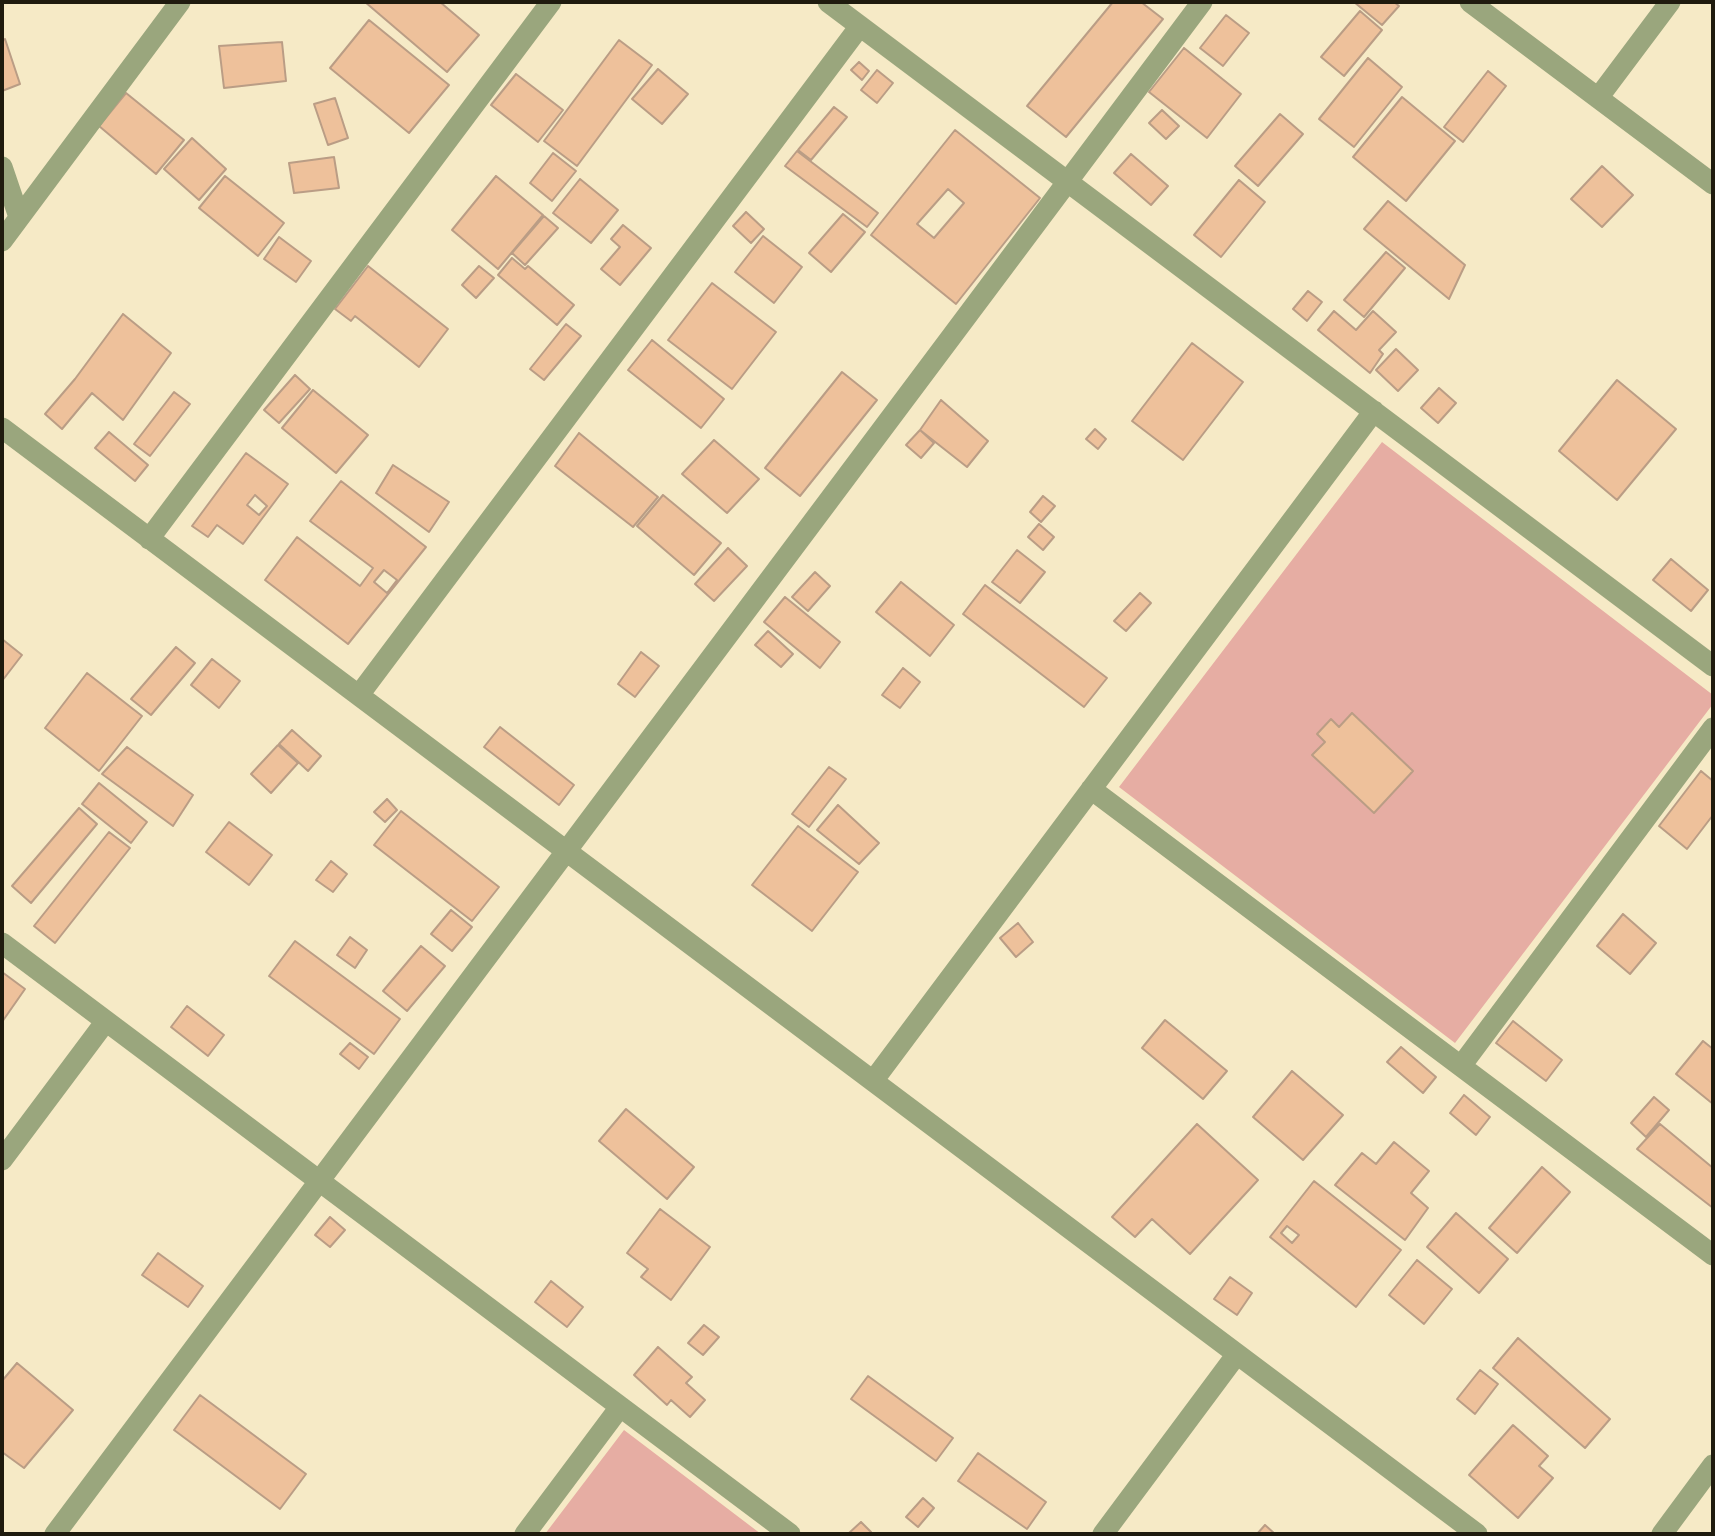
<!DOCTYPE html>
<style>
body{margin:0}
#map{position:relative;width:1715px;height:1536px;overflow:hidden;background:#f6eac6;font-family:"Work Sans",sans-serif}
canvas{display:block}
.frame{position:absolute;inset:0;border:4px solid #1f1b0e;pointer-events:none}
</style>
<div id="map">
<canvas width="1715" height="1536"></canvas>
<div class="frame"></div>
</div>
<script>
const g = document.querySelector('canvas').getContext('2d');
g.lineJoin = 'round';
function fillPath(path, color) { g.fillStyle = color; g.fill(path, 'evenodd'); }
const toPath = rows => new Path2D(rows.map(r => 'M' + r).join(''));
function trace(path, color, width, dash) { g.strokeStyle = color; g.lineWidth = width; g.lineCap = dash ? 'butt' : 'round'; g.setLineDash(dash || []); g.stroke(path); }
fillPath(toPath([
 [1382,442,1713,695,1713,704,1455,1043,1119,787],
 [624,1430,761,1534,545,1534]
]), '#e6ada3');
const building = toPath([
 [365,2,440,2,479,35,447,72,365,2],
 [1113,2,1141,2,1163,19,1066,137,1027,106,1113,2],
 [1354,2,1394,2,1399,6,1382,25,1354,2],
 [1360,11,1382,30,1344,76,1321,57,1360,11],
 [1226,15,1249,33,1223,66,1200,48,1226,15],
 [369,20,449,85,409,133,330,68,369,20],
 [5,39,20,84,2,91,2,41,5,39],
 [619,40,652,65,577,166,544,141,619,40],
 [282,42,286,81,224,88,219,46,282,42],
 [1184,48,1241,94,1207,138,1149,92,1184,48],
 [1368,58,1402,87,1354,147,1319,119,1368,58],
 [859,62,869,71,862,80,851,70,859,62],
 [658,69,688,94,662,124,632,99,658,69],
 [877,70,893,83,877,103,861,90,877,70],
 [1488,71,1506,86,1463,142,1444,127,1488,71],
 [516,74,563,110,538,142,491,105,516,74],
 [126,93,184,140,156,174,99,126,126,93],
 [1402,97,1455,141,1406,201,1353,157,1402,97],
 [335,98,348,138,328,145,314,104,335,98],
 [834,107,847,117,811,160,798,150,834,107],
 [1162,110,1179,126,1166,139,1149,123,1162,110],
 [1280,114,1303,134,1258,186,1235,166,1280,114],
 [955,130,1040,198,956,304,871,235,955,130],
 [948,189,964,203,934,238,917,224,948,189],
 [192,138,226,169,199,200,164,169,192,138],
 [797,151,878,213,867,227,785,166,797,151],
 [553,153,576,171,552,201,530,183,553,153],
 [1131,154,1168,186,1151,205,1114,173,1131,154],
 [334,157,339,188,294,193,289,163,334,157],
 [1602,166,1633,195,1602,227,1571,199,1602,166],
 [225,176,284,223,258,256,199,208,225,176],
 [496,176,543,215,498,269,452,230,496,176],
 [580,179,618,210,591,243,553,213,580,179],
 [1239,180,1265,202,1221,257,1194,235,1239,180],
 [1388,201,1465,265,1449,299,1364,229,1388,201],
 [746,212,764,229,751,243,733,226,746,212],
 [843,214,865,232,831,272,809,253,843,214],
 [544,216,558,228,525,265,512,253,544,216],
 [623,225,651,248,620,285,601,269,620,247,611,239,623,225],
 [763,236,802,267,774,303,735,272,763,236],
 [279,237,311,261,296,282,264,259,279,237],
 [1386,252,1405,268,1364,317,1344,300,1386,252],
 [512,258,525,269,528,266,574,305,557,325,498,275,512,258],
 [368,266,448,329,419,367,355,316,351,321,335,309,368,266],
 [479,266,494,278,476,298,462,285,479,266],
 [712,283,776,332,732,389,668,340,712,283],
 [1308,291,1322,302,1307,321,1293,309,1308,291],
 [1334,311,1356,330,1373,311,1396,332,1379,350,1383,354,1370,373,1318,330,1334,311],
 [123,314,171,353,123,420,92,393,62,429,45,414,75,379,123,314],
 [566,324,581,336,544,380,530,369,566,324],
 [652,340,724,399,701,428,628,370,652,340],
 [1192,343,1243,382,1183,460,1132,421,1192,343],
 [1396,349,1418,370,1398,391,1376,370,1396,349],
 [842,372,877,400,800,496,765,468,842,372],
 [295,375,310,389,279,423,264,410,295,375],
 [1617,380,1676,429,1617,500,1559,451,1617,380],
 [1439,388,1456,403,1438,423,1421,408,1439,388],
 [313,390,368,435,336,473,282,428,313,390],
 [174,392,190,404,150,456,134,444,174,392],
 [941,400,988,441,967,467,920,430,941,400],
 [1095,429,1106,439,1098,449,1086,439,1095,429],
 [920,430,934,443,921,458,906,445,920,430],
 [109,432,148,465,135,481,95,448,109,432],
 [579,433,658,497,633,527,555,466,579,433],
 [714,440,759,479,727,513,682,474,714,440],
 [246,453,288,484,243,544,217,525,208,537,192,526,246,453],
 [255,495,267,506,259,515,247,505,255,495],
 [393,465,449,502,429,532,376,493,393,465],
 [341,481,426,547,348,644,265,580,297,537,360,586,373,568,310,521,341,481],
 [384,570,397,580,387,593,374,582,384,570],
 [663,495,721,543,694,575,637,526,663,495],
 [1043,496,1055,506,1041,522,1030,512,1043,496],
 [1039,524,1054,537,1043,550,1028,537,1039,524],
 [728,548,747,566,714,601,695,584,728,548],
 [1017,550,1045,572,1020,603,992,582,1017,550],
 [1671,559,1708,590,1691,611,1653,580,1671,559],
 [815,572,830,586,808,611,792,597,815,572],
 [901,582,954,625,930,656,876,612,901,582],
 [985,585,1107,678,1084,707,963,614,985,585],
 [1140,593,1151,603,1126,631,1114,621,1140,593],
 [785,597,840,642,820,668,764,622,785,597],
 [768,631,793,654,781,667,755,645,768,631],
 [2,639,22,655,2,681,2,639],
 [176,647,195,663,151,715,131,699,176,647],
 [641,652,659,666,635,697,618,684,641,652],
 [212,659,240,681,219,708,191,685,212,659],
 [903,668,920,682,900,708,882,695,903,668],
 [87,673,142,716,99,771,45,728,87,673],
 [1352,713,1413,771,1374,813,1312,755,1325,742,1317,734,1331,719,1339,727,1352,713],
 [500,727,574,785,559,805,484,747,500,727],
 [292,730,321,756,308,771,279,744,292,730],
 [278,745,298,763,271,793,251,774,278,745],
 [127,747,193,795,173,826,102,774,127,747],
 [829,767,846,779,809,827,792,814,829,767],
 [1701,771,1713,781,1713,815,1687,849,1659,826,1701,771],
 [99,783,147,822,131,843,82,804,99,783],
 [387,799,397,810,385,822,374,812,387,799],
 [838,805,879,843,859,864,817,830,838,805],
 [79,808,97,824,31,903,12,886,79,808],
 [401,811,499,887,472,921,374,845,401,811],
 [229,822,272,855,249,885,206,852,229,822],
 [798,826,858,872,812,931,752,885,798,826],
 [109,832,130,848,55,943,34,926,109,832],
 [331,861,347,874,333,892,316,880,331,861],
 [451,910,472,927,452,951,431,934,451,910],
 [1623,914,1656,943,1630,974,1597,946,1623,914],
 [1018,923,1033,942,1016,957,1000,938,1018,923],
 [350,937,367,950,355,968,337,955,350,937],
 [295,941,400,1019,374,1054,269,976,295,941],
 [421,946,445,966,407,1011,383,991,421,946],
 [2,972,25,989,2,1022,2,972],
 [187,1006,224,1035,208,1056,171,1027,187,1006],
 [1165,1020,1227,1071,1203,1099,1142,1048,1165,1020],
 [1513,1021,1562,1060,1546,1081,1496,1043,1513,1021],
 [1703,1041,1713,1049,1713,1104,1676,1074,1703,1041],
 [350,1043,368,1057,359,1069,340,1054,350,1043],
 [1401,1047,1436,1077,1423,1093,1387,1062,1401,1047],
 [1292,1071,1343,1115,1303,1160,1253,1117,1292,1071],
 [1464,1095,1490,1117,1476,1135,1450,1113,1464,1095],
 [1654,1097,1669,1110,1646,1137,1631,1123,1654,1097],
 [626,1109,694,1167,667,1199,599,1141,626,1109],
 [1197,1124,1258,1180,1190,1254,1152,1219,1135,1237,1112,1217,1197,1124],
 [1660,1124,1713,1168,1713,1208,1637,1149,1660,1124],
 [1394,1142,1429,1171,1411,1193,1428,1208,1405,1240,1335,1185,1362,1153,1376,1164,1394,1142],
 [1542,1167,1570,1192,1517,1253,1489,1228,1542,1167],
 [1314,1181,1401,1250,1356,1307,1270,1237,1314,1181],
 [1287,1226,1299,1235,1292,1243,1281,1233,1287,1226],
 [660,1209,710,1247,671,1300,641,1277,648,1269,627,1253,660,1209],
 [1456,1213,1508,1259,1479,1293,1427,1247,1456,1213],
 [330,1217,345,1230,330,1247,315,1235,330,1217],
 [158,1253,203,1286,188,1307,142,1275,158,1253],
 [1417,1260,1452,1289,1424,1324,1389,1295,1417,1260],
 [1230,1277,1252,1293,1237,1315,1214,1299,1230,1277],
 [551,1281,583,1307,567,1327,535,1302,551,1281],
 [704,1325,719,1337,703,1355,688,1343,704,1325],
 [1518,1338,1610,1419,1585,1448,1493,1368,1518,1338],
 [658,1347,692,1377,686,1383,705,1400,690,1417,671,1400,667,1405,634,1375,658,1347],
 [17,1363,73,1410,24,1468,2,1452,2,1381,17,1363],
 [1480,1370,1498,1384,1475,1414,1457,1399,1480,1370],
 [868,1376,953,1438,936,1461,851,1399,868,1376],
 [200,1395,306,1474,280,1509,174,1430,200,1395],
 [1513,1425,1548,1456,1539,1466,1553,1478,1518,1518,1469,1475,1513,1425],
 [978,1453,1046,1502,1027,1529,958,1481,978,1453],
 [923,1498,934,1508,918,1527,906,1517,923,1498],
 [861,1522,871,1532,869,1534,850,1534,849,1533,861,1522],
 [1265,1525,1275,1534,1257,1534,1265,1525]
]);
fillPath(building, '#eec19b');
trace(building, '#ba9d85', 2);
trace(toPath([
 [828,2,1713,666],
 [1470,2,1713,184],
 [1598,98,1670,2],
 [2,167,19,217],
 [2,241,180,2],
 [2,428,1477,1534],
 [149,539,551,2],
 [359,695,860,26],
 [1091,789,1713,1255],
 [2,943,790,1534],
 [1461,1066,1713,728],
 [873,1081,1374,411],
 [2,1160,106,1021],
 [55,1534,1202,2],
 [525,1534,620,1407],
 [1103,1534,1237,1354],
 [1662,1534,1713,1465]
]), '#9aa67d', 21);
</script>
